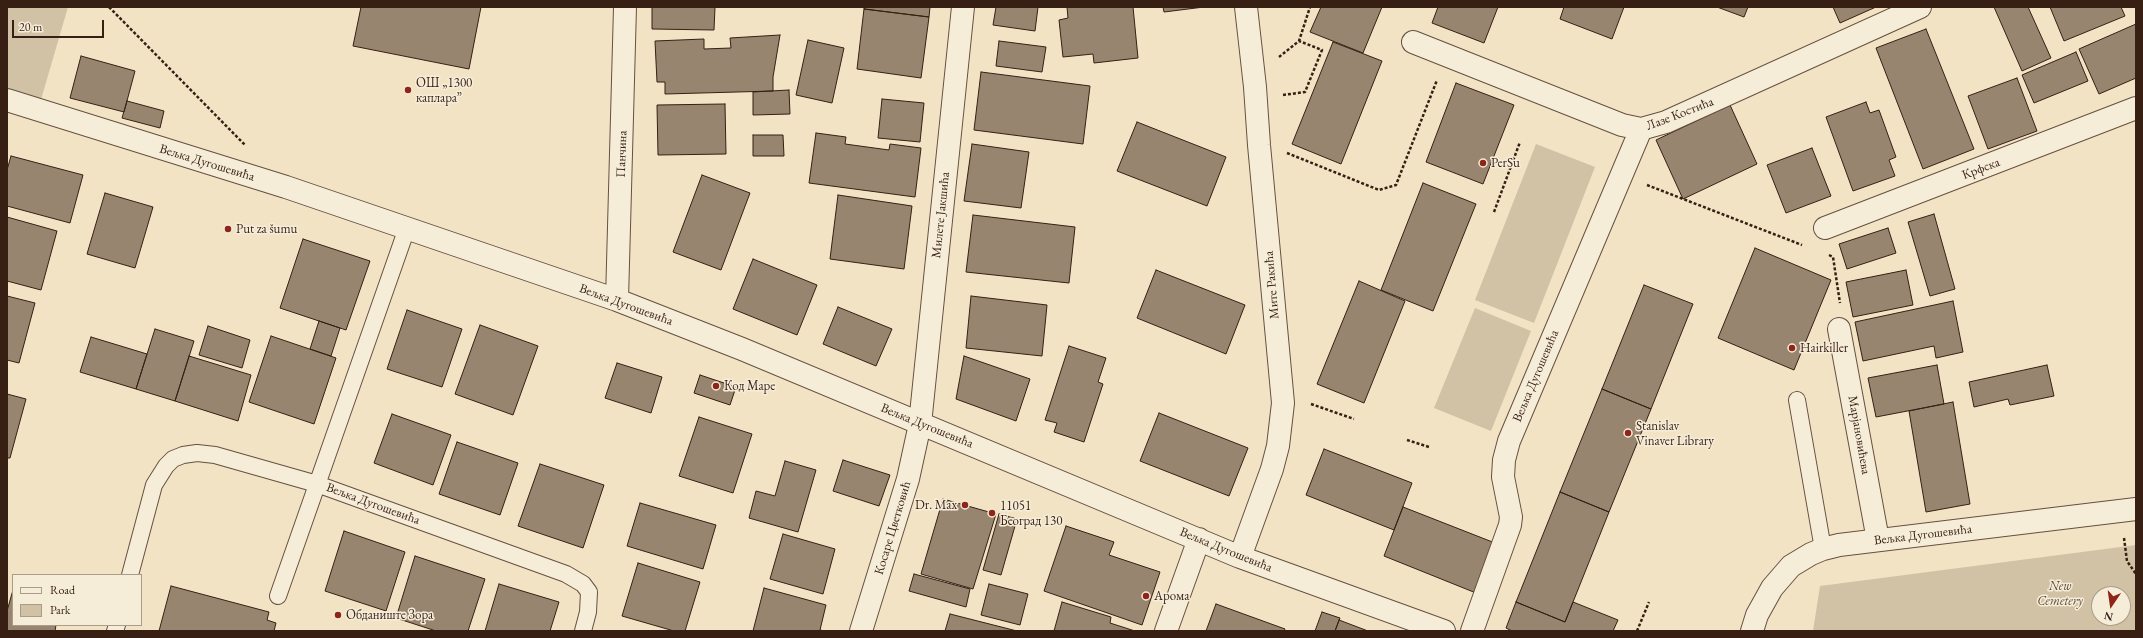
<!DOCTYPE html>
<meta charset="utf-8">
<style>
body{margin:0}
#map{position:relative;width:2143px;height:638px;overflow:hidden;background:#f1e3c4;font-family:"EB Garamond",serif}
canvas{display:block}
.frame{position:absolute;inset:0;border:8px solid #371f14;pointer-events:none}
.legend{position:absolute;left:12px;top:574px;width:130px;height:52px;box-sizing:border-box;background:#f6edd9;border:1px solid #aa9b8a;margin:0;padding:5px 7px;list-style:none;font-size:12px;color:#371f14}
.legend li{display:flex;align-items:center;gap:8px;height:20px}
.legend b{width:20px;border:1px solid #aa9b8a}
.north{position:absolute;left:2091px;top:586px;width:40px;height:40px;box-sizing:border-box;background:#f6edd9;border:1px solid #aa9b8a;border-radius:50%;rotate:193deg;font-size:11px;font-weight:700;line-height:16px;text-align:center;color:#371f14}
.north::after{content:'';display:block;margin:auto;width:14px;height:18px;background:#8f2418;clip-path:polygon(50% 0,100% 100%,50% 72%,0 100%)}
.scale{position:absolute;left:12px;top:20px;width:92px;height:18px;box-sizing:border-box;border:2px solid #371f14;border-top:0;padding-left:5px;font-size:12px;line-height:14px;white-space:nowrap;color:#371f14;-webkit-text-stroke:3px #f6edd9;paint-order:stroke}
</style>
<div id="map">
<canvas width="2143" height="638"></canvas>
<div class="frame"></div>
<ul class="legend">
<li><b style="height:5px;background:#f6edd9"></b>Road</li>
<li><b style="height:11px;background:#d1c2a6"></b>Park</li>
</ul>
<div class="north">N</div>
<div class="scale">20 m</div>
</div>
<script>
const g = document.querySelector('canvas').getContext('2d');
g.lineJoin = 'round';
function fillPath(path, color) { g.fillStyle = color; g.fill(path, 'evenodd'); }
const toPath = rows => new Path2D(rows.map(r => 'M' + r).join(''));
function trace(path, color, width, dash) { g.strokeStyle = color; g.lineWidth = width; g.lineCap = dash ? 'butt' : 'round'; g.setLineDash(dash || []); g.stroke(path); }
function drawText(font, color, halo, rows, align = 'center') {
  g.font = font + ' "EB Garamond",serif'; g.lineWidth = 3; g.setLineDash([]); g.textBaseline = 'middle'; g.strokeStyle = halo; g.fillStyle = color; for (const [text, x, y, turn = 0] of rows) {
    g.save(); g.translate(x, y); g.rotate((+turn || 0) * Math.PI / 180); g.textAlign = isNaN(turn) ? turn : align; if (halo) g.strokeText(text, 0, 0); g.fillText(text, 0, 0); g.restore();
  }
}
fillPath(toPath([
 [7,7,68,7,40,103,7,92],
 [1536,144,1595,167,1534,323,1475,300],
 [1475,308,1531,331,1491,431,1434,408],
 [2136,545,2136,631,1813,631,1820,586],
 [2099,594,2123,594,2123,618,2099,618]
]), '#d1c2a6');
const building = toPath([
 [361,7,481,7,469,69,353,46,361,7],
 [652,7,715,7,714,30,652,29,652,7],
 [865,7,930,7,929,17,864,9,865,7],
 [996,7,1038,7,1035,31,993,25,996,7],
 [1067,7,1133,7,1138,58,1094,63,1093,54,1063,57,1059,20,1068,18,1067,7],
 [1163,7,1204,7,1164,12,1163,7],
 [1321,7,1382,7,1363,53,1310,32,1321,7],
 [1438,7,1498,7,1484,43,1432,23,1438,7],
 [1564,7,1624,7,1612,39,1560,19,1564,7],
 [1717,7,1748,7,1744,17,1717,7],
 [1833,7,1876,7,1840,23,1833,7],
 [1994,7,2028,7,2051,58,2022,71,1994,7],
 [2050,7,2121,7,2125,16,2064,41,2050,7],
 [864,9,929,17,921,78,857,69,864,9],
 [2136,24,2136,78,2099,94,2079,49,2136,24],
 [1926,29,1974,149,1923,169,1876,48,1926,29],
 [780,35,773,77,773,91,665,94,665,82,657,82,655,41,704,39,704,49,731,48,730,38,780,35],
 [808,40,844,48,832,103,796,95,808,40],
 [999,41,1046,47,1042,72,996,66,999,41],
 [1333,42,1382,61,1341,164,1292,144,1333,42],
 [2076,52,2088,81,2034,103,2022,75,2076,52],
 [81,56,135,71,124,112,70,98,81,56],
 [981,72,1090,86,1083,144,974,130,981,72],
 [2017,78,2037,131,1988,149,1968,96,2017,78],
 [1456,83,1514,105,1483,184,1426,162,1456,83],
 [789,90,790,114,753,115,753,92,789,90],
 [882,99,924,103,920,142,878,138,882,99],
 [127,101,164,111,160,128,122,118,127,101],
 [1866,102,1870,113,1879,110,1896,157,1889,160,1895,176,1853,191,1826,117,1866,102],
 [725,104,726,154,658,155,657,105,725,104],
 [1730,105,1757,164,1683,199,1656,140,1730,105],
 [1137,122,1226,157,1207,206,1117,171,1137,122],
 [816,133,846,137,845,144,889,150,890,144,921,148,915,197,809,183,816,133],
 [753,135,783,135,784,156,753,156,753,135],
 [972,144,1029,152,1021,208,964,201,972,144],
 [1812,148,1831,196,1786,213,1767,165,1812,148],
 [11,156,83,175,70,223,7,206,7,170,11,156],
 [702,175,750,193,721,270,673,252,702,175],
 [1423,183,1476,204,1433,311,1381,290,1423,183],
 [105,193,153,207,135,268,87,254,105,193],
 [838,195,912,206,904,269,830,259,838,195],
 [1934,214,1955,289,1930,296,1908,222,1934,214],
 [973,215,1075,227,1069,283,966,272,973,215],
 [7,217,57,231,41,290,7,281,7,217],
 [1888,228,1896,253,1847,269,1839,244,1888,228],
 [303,239,370,261,346,330,280,308,303,239],
 [1755,248,1831,280,1794,370,1718,338,1755,248],
 [753,259,817,285,797,335,733,309,753,259],
 [1156,270,1245,305,1226,354,1137,318,1156,270],
 [1906,270,1913,305,1853,317,1846,282,1906,270],
 [1359,281,1405,301,1364,403,1317,384,1359,281],
 [1644,285,1693,304,1651,409,1602,389,1644,285],
 [7,296,35,303,19,363,7,360,7,296],
 [971,296,1047,305,1042,356,966,348,971,296],
 [1953,301,1963,352,1936,358,1934,346,1863,361,1855,322,1953,301],
 [838,307,892,329,876,366,823,344,838,307],
 [407,310,462,329,442,387,387,369,407,310],
 [319,321,340,328,331,356,310,349,319,321],
 [480,325,538,346,513,415,455,394,480,325],
 [208,326,250,340,242,368,199,355,208,326],
 [155,329,194,341,175,401,136,389,155,329],
 [271,336,336,358,314,424,249,402,271,336],
 [91,337,147,354,136,389,80,372,91,337],
 [1069,346,1106,358,1098,382,1103,384,1084,442,1054,432,1057,423,1045,420,1069,346],
 [189,356,251,375,238,421,175,401,189,356],
 [964,356,1030,379,1016,421,956,399,964,356],
 [617,363,662,377,651,413,605,398,617,363],
 [1937,365,1944,404,1876,417,1868,378,1937,365],
 [2047,365,2054,396,2010,405,2008,399,1974,407,1969,382,2047,365],
 [700,375,736,387,730,405,694,393,700,375],
 [1602,389,1651,409,1609,512,1560,492,1602,389],
 [7,394,26,399,10,458,7,458,7,394],
 [1953,402,1970,504,1926,512,1909,411,1953,402],
 [1159,413,1248,448,1229,496,1140,461,1159,413],
 [392,414,451,435,433,485,374,463,392,414],
 [699,417,752,434,733,493,679,476,699,417],
 [457,442,518,463,500,515,439,494,457,442],
 [1324,449,1412,483,1394,530,1306,495,1324,449],
 [843,460,890,475,879,506,833,491,843,460],
 [785,461,816,470,798,532,749,518,756,491,775,496,785,461],
 [540,464,604,485,583,548,518,526,540,464],
 [1560,492,1609,512,1565,622,1516,602,1560,492],
 [943,499,996,514,973,589,921,574,943,499],
 [640,503,716,525,703,569,627,546,640,503],
 [1403,507,1495,543,1476,593,1384,556,1403,507],
 [999,514,1017,519,1001,575,983,570,999,514],
 [1066,526,1114,542,1109,555,1160,572,1142,625,1044,591,1066,526],
 [344,531,405,552,386,611,325,591,344,531],
 [783,534,835,549,823,594,770,579,783,534],
 [415,556,485,579,468,631,436,631,396,618,415,556],
 [638,563,700,582,685,631,674,631,622,616,638,563],
 [914,574,970,589,966,607,909,591,914,574],
 [499,584,559,602,550,631,485,631,499,584],
 [989,584,1028,594,1020,625,981,615,989,584],
 [171,586,269,612,267,620,276,623,274,631,159,631,171,586],
 [764,588,826,605,820,630,825,631,753,631,764,588],
 [13,590,13,625,56,625,55,631,7,631,7,611,13,590],
 [1062,602,1111,617,1110,623,1135,631,1054,631,1062,602],
 [1516,602,1565,622,1573,602,1618,620,1613,631,1512,631,1506,628,1516,602],
 [1216,604,1285,629,1284,631,1206,631,1216,604],
 [1322,612,1340,618,1335,631,1315,631,1322,612],
 [950,614,1017,631,945,631,950,614],
 [1339,620,1368,631,1335,631,1339,620]
]);
fillPath(building, '#988570');
trace(building, '#371f14', 1);
const service = toPath([
 [1797,400,1823,549],
 [130,575,154,485,166,466,173,459,183,455,197,453,215,455,317,484,566,574,583,584,589,592,588,612,583,631],
 [278,596,407,228],
 [115,631,117,625]
]);
const minor = toPath([
 [1413,42,1622,125,1641,129,1666,122,1920,7],
 [7,100,286,187,617,300,742,349,1240,557,1444,631],
 [1825,228,2136,108],
 [617,300,625,7],
 [1839,329,1878,540],
 [1240,557,1272,469,1278,446,1283,403,1259,145,1255,87,1246,7],
 [861,631,908,479,920,424,963,7],
 [1166,631,1199,539],
 [1472,631,1510,525,1511,517,1503,477,1504,460,1509,441,1641,129]
]);
const tertiary = toPath([
 [1752,631,1757,615,1772,588,1791,566,1811,554,1823,549,1839,545,2136,509]
]);
trace(service, '#665040', 18);
trace(minor, '#665040', 24);
trace(tertiary, '#665040', 24);
trace(toPath([
 [109,7,245,145],
 [1279,57,1299,41,1310,7],
 [1283,95,1305,92,1322,50,1299,41],
 [1287,153,1379,190,1396,185,1437,80],
 [1647,185,1802,245],
 [1494,212,1520,142],
 [1829,255,1833,257,1840,303],
 [1311,404,1354,419],
 [1407,440,1429,447],
 [2124,538,2127,561,2136,574],
 [1637,631,1649,602]
]), '#371f14', 2.5, [3, 2]);
trace(service, '#f6edd9', 16);
trace(minor, '#f6edd9', 22);
trace(tertiary, '#f6edd9', 22);
for (const [x, y, r, color] of [
 [408,90,4,"#8f2418"],
 [1483,163,4,"#8f2418"],
 [228,229,4,"#8f2418"],
 [1792,348,4,"#8f2418"],
 [716,386,4,"#8f2418"],
 [1628,433,4,"#8f2418"],
 [965,505,4,"#8f2418"],
 [992,513,4,"#8f2418"],
 [1146,596,4,"#8f2418"],
 [338,615,4,"#8f2418"]
]) { const dot = new Path2D(); dot.arc(x, y, r, 0, 2 * Math.PI); g.fillStyle = color; g.fill(dot); trace(dot, '#f6edd9', 1.5); }
drawText('13px', '#371f14', '#f6edd9', [
 ["ОШ „1300",416,83],
 ["каплара”",416,98],
 ["PerSu",1491,163],
 ["Put za šumu",236,229],
 ["Hairkiller",1800,348],
 ["Код Маре",724,386],
 ["Stanislav",1636,426],
 ["Vinaver Library",1636,441],
 ["Dr. Max",957,505,"right"],
 ["11051",1000,506],
 ["Београд 130",1000,521],
 ["Арома",1154,596],
 ["Обданиште Зора",346,615]
], 'left');
drawText('13px', '#371f14', '#f6edd9', [
 ["Лазе Костића",1680,114,-21],
 ["Панчина",622,154,-88],
 ["Вељка Дугошевића",207,163,17],
 ["Крфска",1981,169,-21],
 ["Милете Јакшића",941,215,-84],
 ["Мите Ракића",1272,285,-95],
 ["Вељка Дугошевића",626,305,20],
 ["Вељка Дугошевића",1536,376,-67],
 ["Вељка Дугошевића",927,426,22],
 ["Марјановићева",1859,435,80],
 ["Вељка Дугошевића",373,504,20],
 ["Косаре Цветковић",893,528,-73],
 ["Вељка Дугошевића",1923,535,-7],
 ["Вељка Дугошевића",1226,550,22]
]);
drawText('italic 13px', '#5e4838', '#f6edd9', [
 ["New",2060,586],
 ["Cemetery",2060,601]
]);
</script>
